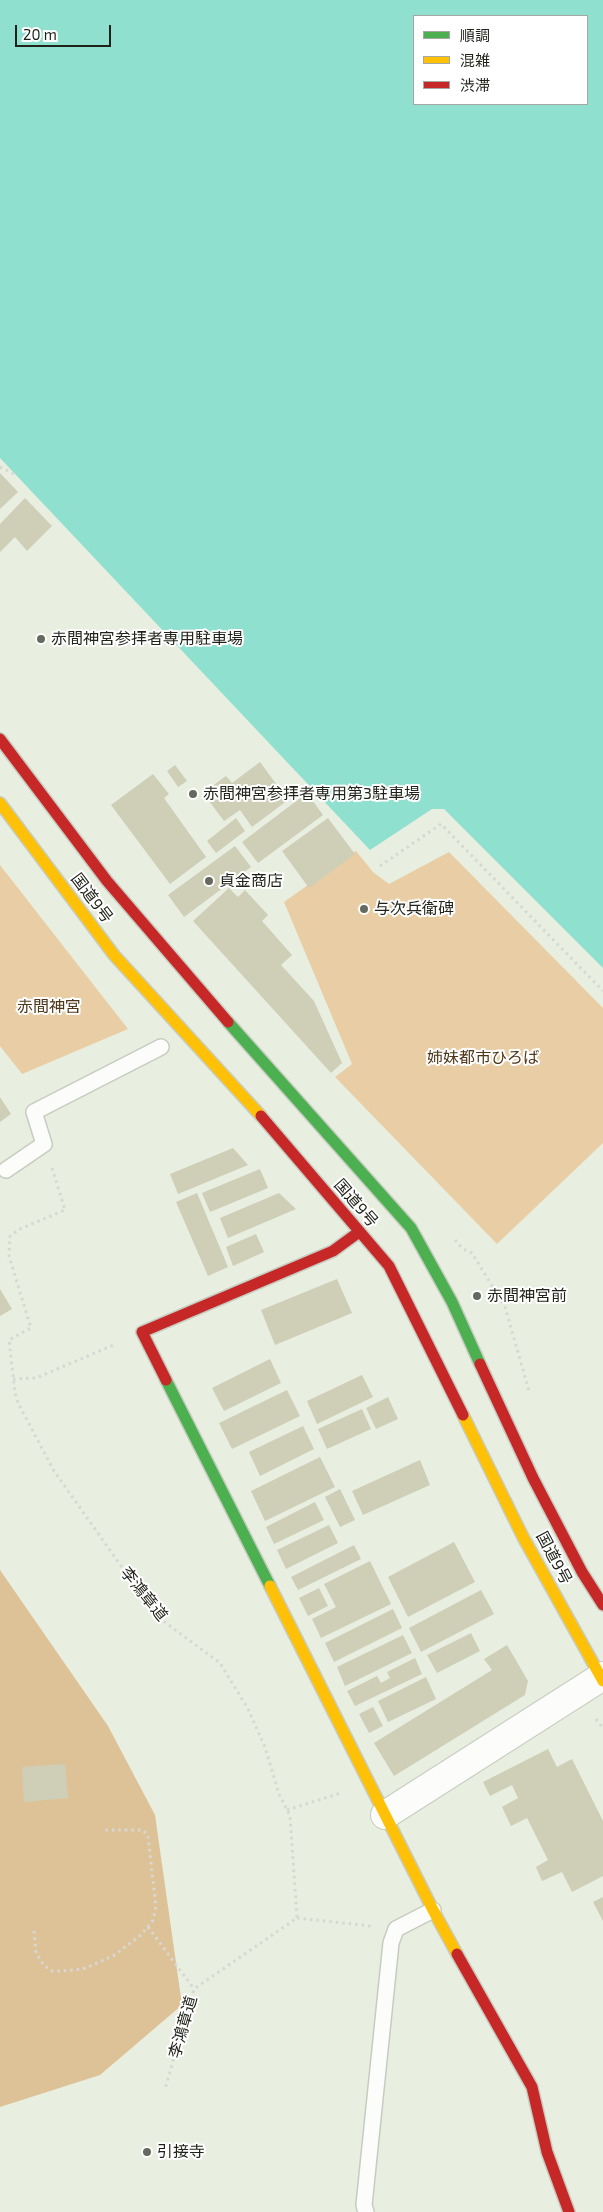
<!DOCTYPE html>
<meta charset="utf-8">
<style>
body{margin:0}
#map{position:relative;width:603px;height:2212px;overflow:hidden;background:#e8eee0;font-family:"Exo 2","Noto Sans JP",sans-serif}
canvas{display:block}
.legend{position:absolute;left:413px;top:15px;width:175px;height:90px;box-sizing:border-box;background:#fff;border:1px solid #a5a7a3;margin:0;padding:6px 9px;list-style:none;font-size:15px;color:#1f2219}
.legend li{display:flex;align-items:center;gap:10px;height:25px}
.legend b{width:25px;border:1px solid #a5a7a3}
.scale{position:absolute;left:15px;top:25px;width:96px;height:22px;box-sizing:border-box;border:2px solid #1f2219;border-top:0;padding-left:6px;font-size:15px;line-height:18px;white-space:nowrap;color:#1f2219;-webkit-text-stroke:4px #fff;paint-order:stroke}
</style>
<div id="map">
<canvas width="603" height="2212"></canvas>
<ul class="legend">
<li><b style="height:6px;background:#4caf50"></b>順調</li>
<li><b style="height:6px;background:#ffc107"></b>混雑</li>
<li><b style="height:6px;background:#c62828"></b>渋滞</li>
</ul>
<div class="scale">20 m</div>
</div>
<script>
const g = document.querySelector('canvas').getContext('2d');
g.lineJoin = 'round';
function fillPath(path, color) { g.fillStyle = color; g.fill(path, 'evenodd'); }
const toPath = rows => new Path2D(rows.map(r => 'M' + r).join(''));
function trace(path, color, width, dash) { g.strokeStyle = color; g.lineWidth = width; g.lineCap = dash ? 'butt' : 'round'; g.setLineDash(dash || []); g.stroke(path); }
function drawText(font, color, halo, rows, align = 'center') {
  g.font = font + ' "Exo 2","Noto Sans JP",sans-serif'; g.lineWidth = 4; g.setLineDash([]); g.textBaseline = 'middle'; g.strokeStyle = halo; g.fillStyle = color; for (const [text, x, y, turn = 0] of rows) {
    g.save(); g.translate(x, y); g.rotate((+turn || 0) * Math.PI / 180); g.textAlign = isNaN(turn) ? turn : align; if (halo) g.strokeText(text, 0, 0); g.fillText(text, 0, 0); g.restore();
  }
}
fillPath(toPath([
 [356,851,373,872,389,884,449,852,603,1008,603,1143,497,1244,335,1077,352,1064,284,902],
 [0,865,128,1029,22,1074,0,1046]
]), '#e9cea5');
fillPath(toPath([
 [0,1570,108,1726,155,1815,182,2005,100,2075,0,2107]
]), '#dec297');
fillPath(toPath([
 [0,0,603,0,603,968,444,809,432,809,370,850,0,458],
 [414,16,587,16,587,104,414,104]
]), '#8fe0cf');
fillPath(toPath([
 [0,473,18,492,0,509],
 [25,498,52,526,27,551,15,537,0,552,0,524],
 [260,762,288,800,252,827,240,810,224,821,203,793,226,776,232,783],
 [175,765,187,781,178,787,167,771],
 [153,774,169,794,164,798,206,857,170,884,111,805],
 [307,793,323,815,258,863,242,842],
 [236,818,245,831,216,853,207,841],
 [328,818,355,854,309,888,282,851],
 [235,846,251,867,184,917,168,895],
 [229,888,238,897,245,890,268,915,262,921,292,955,281,965,314,1001,342,1063,331,1073,193,921],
 [0,1097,11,1114,0,1122],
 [233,1148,248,1165,178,1194,170,1174],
 [260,1169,268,1188,210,1212,202,1193],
 [197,1193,228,1267,208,1276,176,1202],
 [279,1193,296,1209,228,1238,220,1218],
 [256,1234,264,1252,233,1266,226,1247],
 [337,1279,352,1313,275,1345,261,1310],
 [0,1289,12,1309,0,1316],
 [270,1359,281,1383,224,1411,212,1388],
 [362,1375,373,1397,317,1424,307,1401],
 [287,1390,300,1416,232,1449,219,1423],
 [388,1397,398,1419,376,1429,366,1408],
 [362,1409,371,1429,327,1449,318,1429],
 [303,1426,314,1449,260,1476,249,1452],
 [320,1457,335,1487,265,1521,251,1491],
 [420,1460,430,1485,363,1515,352,1491],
 [340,1489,355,1520,340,1527,325,1497],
 [315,1502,324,1520,274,1544,266,1527],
 [329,1525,338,1543,286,1569,277,1550],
 [454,1542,475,1582,408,1617,388,1577],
 [354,1545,361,1559,298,1590,291,1577],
 [370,1561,391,1604,321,1638,312,1619,336,1607,324,1584],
 [319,1588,328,1606,308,1616,299,1598],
 [481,1590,494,1614,421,1652,409,1628],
 [393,1609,402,1628,334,1662,325,1643],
 [471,1633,480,1651,437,1673,427,1655],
 [403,1635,412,1653,345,1686,337,1667],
 [507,1645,528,1681,525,1695,394,1776,374,1743,492,1670,484,1659],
 [415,1658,422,1674,355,1706,347,1691,377,1676,381,1683,390,1678,387,1672],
 [426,1677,436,1699,388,1722,378,1701],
 [373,1707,383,1726,369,1733,359,1714],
 [548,1749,557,1767,572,1759,603,1821,603,1876,572,1892,562,1872,542,1881,536,1867,548,1860,527,1818,511,1826,502,1807,518,1798,512,1785,490,1796,483,1782],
 [65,1764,68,1798,24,1802,22,1767],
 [603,1897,603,1921,593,1902]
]), '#cfceb7');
const lane = toPath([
 [6,1170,44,1144,34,1112,161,1047],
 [366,2212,364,2205,391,1943,396,1929,433,1910]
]);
const street = toPath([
 [385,1815,603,1676]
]);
const fast = toPath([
 [228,1022,411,1228,452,1302,480,1364],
 [166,1380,270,1586]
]);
const slow = toPath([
 [0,803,114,955,261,1116],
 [463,1415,523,1537,603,1681],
 [270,1586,433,1910,457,1954]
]);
const jam = toPath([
 [0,739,107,881,228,1022],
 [261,1116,389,1266,463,1415],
 [480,1364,533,1478,582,1572,603,1605],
 [166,1380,142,1332,333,1251,359,1232],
 [457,1954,532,2087,547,2152,569,2212]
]);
trace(lane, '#c7ccc1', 18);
trace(street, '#c7ccc1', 30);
trace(fast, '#c7ccc1', 14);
trace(slow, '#c7ccc1', 14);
trace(jam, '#c7ccc1', 14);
trace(toPath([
 [0,467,16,475],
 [380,866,441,824,603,991],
 [52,1168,65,1210,20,1229,10,1236,9,1256,31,1328,9,1340,15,1393,18,1403,54,1471,143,1597,162,1620,220,1663,248,1709,265,1747,279,1794,290,1816,297,1918,194,1989,165,2089],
 [455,1240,463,1249,472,1253,505,1307,530,1394],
 [13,1379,36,1378,116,1344],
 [596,1719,603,1728],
 [287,1810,341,1793],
 [297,1918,371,1926],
 [148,1927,194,1989],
 [34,1931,36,1953,43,1964,51,1971,62,1971,83,1969,113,1956,141,1935,153,1920,156,1907,148,1836,143,1830,104,1830]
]), '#d6d8d3', 3, [2.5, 4]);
trace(lane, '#fcfcfa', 15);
trace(street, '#fcfcfa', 28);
trace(fast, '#4caf50', 11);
trace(slow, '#ffc107', 11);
trace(jam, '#c62828', 11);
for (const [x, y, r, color] of [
 [41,639,5,"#65695f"],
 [193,794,5,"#65695f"],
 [209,881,5,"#65695f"],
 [364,909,5,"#65695f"],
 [477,1296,5,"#65695f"],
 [147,2152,5,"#65695f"]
]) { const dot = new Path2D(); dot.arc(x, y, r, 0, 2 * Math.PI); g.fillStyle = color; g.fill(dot); trace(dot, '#fff', 2); }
drawText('16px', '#1f2219', '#fff', [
 ["赤間神宮参拝者専用駐車場",51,639],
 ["赤間神宮参拝者専用第3駐車場",203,794],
 ["貞金商店",219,881],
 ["与次兵衛碑",374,909],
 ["赤間神宮前",487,1296],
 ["引接寺",157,2152]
], 'left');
drawText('16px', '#1f2219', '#fff', [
 ["国道9号",92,898,53],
 ["国道9号",356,1203,49],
 ["国道9号",554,1558,62],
 ["李鴻章道",144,1594,51],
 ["李鴻章道",183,2027,-74]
]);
drawText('16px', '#4f371a', '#fff', [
 ["赤間神宮",49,1007],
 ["姉妹都市ひろば",483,1058]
]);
</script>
